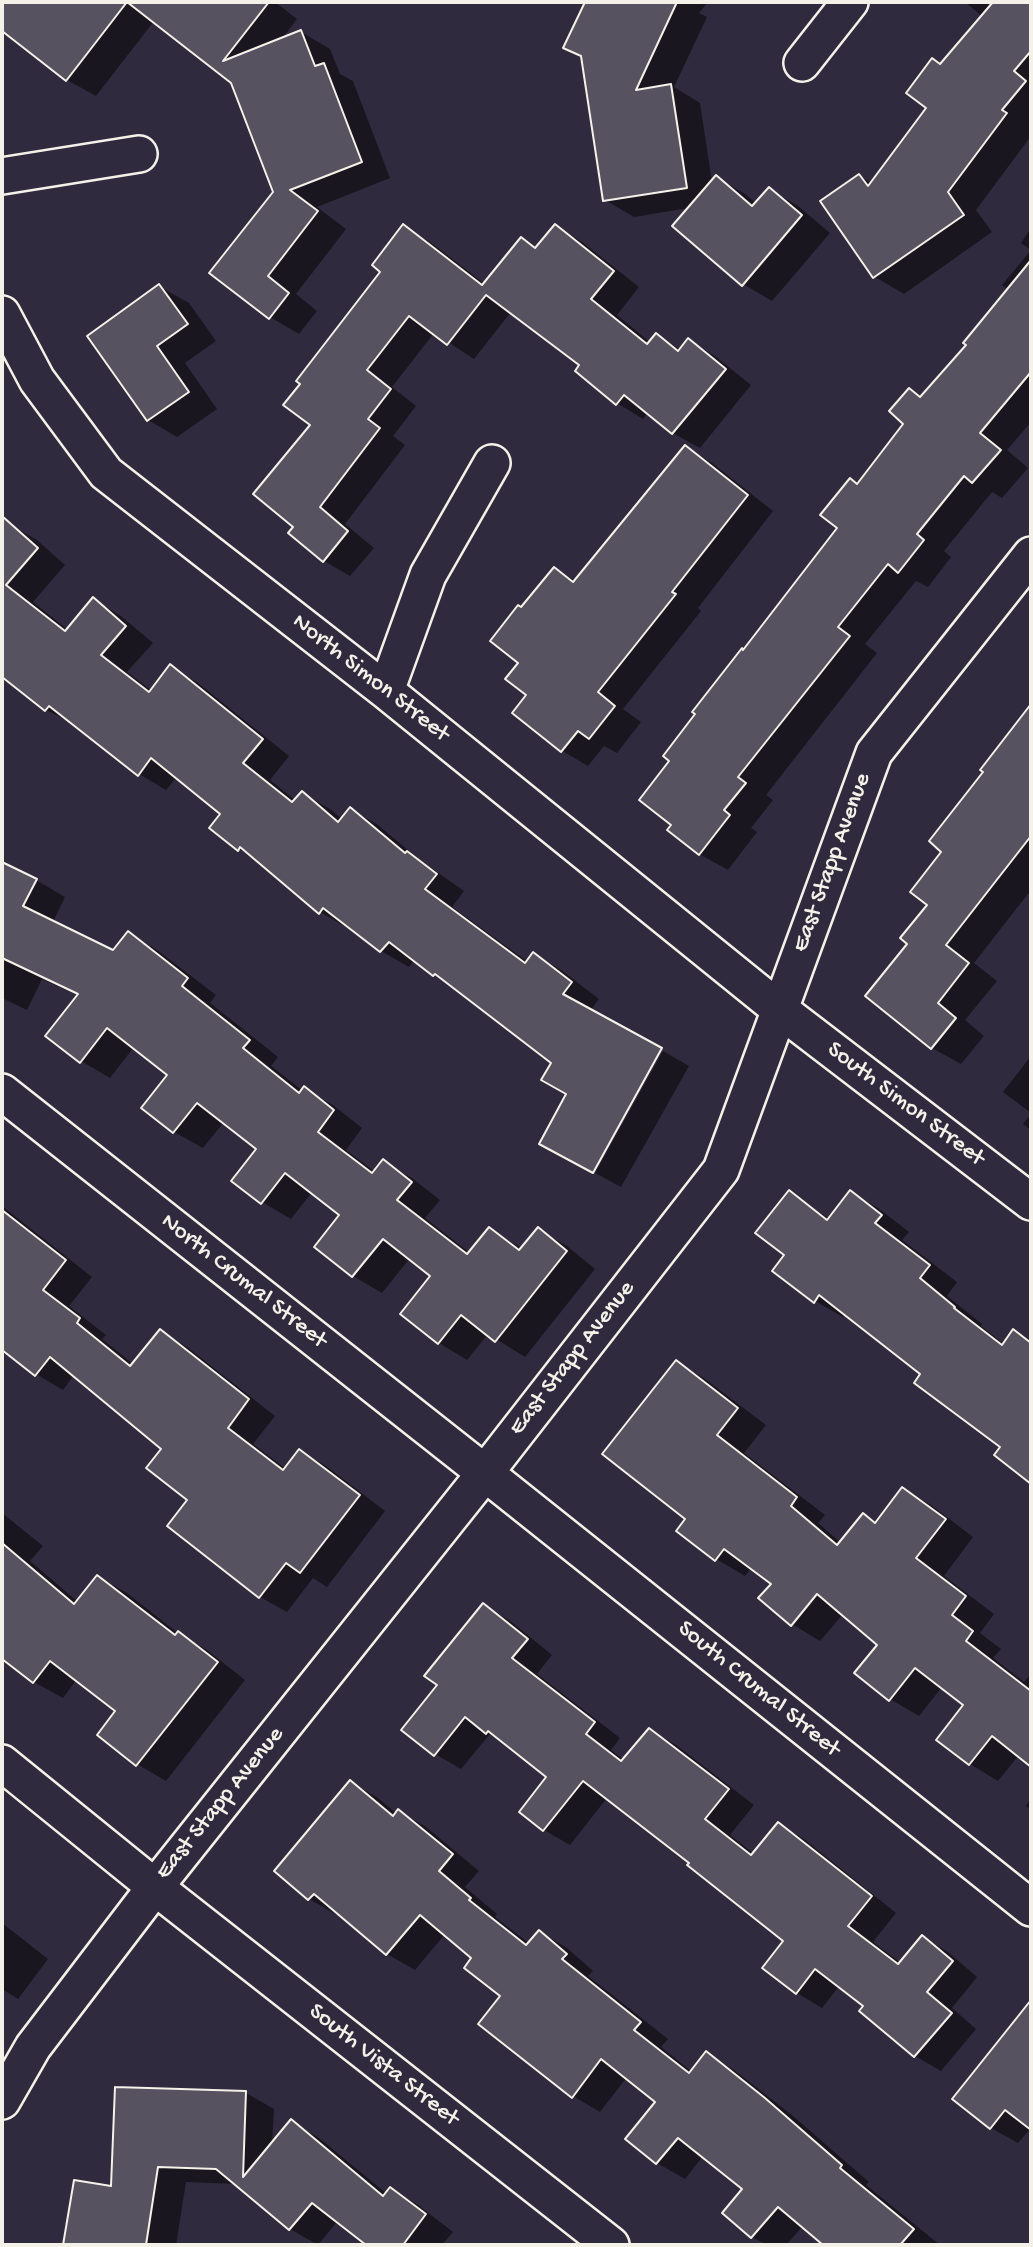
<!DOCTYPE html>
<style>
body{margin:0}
#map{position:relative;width:1033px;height:2247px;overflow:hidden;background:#2f2a3d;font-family:"Gochi Hand",sans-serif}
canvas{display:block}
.frame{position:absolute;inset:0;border:4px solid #f4f1e8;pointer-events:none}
</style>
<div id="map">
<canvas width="1033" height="2247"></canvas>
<div class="frame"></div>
</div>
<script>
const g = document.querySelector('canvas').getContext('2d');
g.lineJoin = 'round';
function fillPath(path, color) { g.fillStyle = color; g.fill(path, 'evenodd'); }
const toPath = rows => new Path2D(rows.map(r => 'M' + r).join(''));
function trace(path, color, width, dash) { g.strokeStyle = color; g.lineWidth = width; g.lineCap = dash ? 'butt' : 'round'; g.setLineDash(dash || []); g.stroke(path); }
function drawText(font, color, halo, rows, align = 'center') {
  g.font = font + ' "Gochi Hand",sans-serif'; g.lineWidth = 5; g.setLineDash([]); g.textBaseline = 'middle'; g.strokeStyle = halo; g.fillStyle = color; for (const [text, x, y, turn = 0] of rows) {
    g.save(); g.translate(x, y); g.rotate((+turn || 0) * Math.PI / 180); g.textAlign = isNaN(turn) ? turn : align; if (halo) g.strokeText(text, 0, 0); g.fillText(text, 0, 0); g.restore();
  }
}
fillPath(toPath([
 [7,2,131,2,142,10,149,2,275,2,297,19,282,39,301,32,330,49,340,74,353,81,390,178,317,207,346,229,296,294,317,311,299,334,270,317,212,273,275,192,232,82,154,21,96,96,67,80,2,29,2,9],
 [587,2,708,2,699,13,707,17,674,87,700,103,712,182,716,177,745,194,757,204,769,189,798,206,830,233,772,301,743,284,689,208,634,217,605,200,583,57,565,47],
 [965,2,1031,2,1031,136,976,210,992,232,904,294,875,277,822,202,859,176,872,183,929,108,941,65,983,17],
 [555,226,582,242,639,287,617,315,651,343,657,335,681,350,688,340,715,356,751,385,700,448,673,433,648,413,643,419,617,403,581,365,511,312,474,359,434,333,392,387,416,406,393,436,405,445,345,524,374,548,350,576,324,561,295,527,312,425,404,227,430,242,485,284,522,239,537,248],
 [1031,228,1031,422,1007,450,1028,468,1002,498,992,492,944,551,951,557,928,587,916,581,865,644,877,653,766,795,773,800,751,828,757,832,728,870,699,854,673,825,671,761,744,652,839,527,858,485,905,423,910,390,922,398,968,345,1009,290,1002,285,1031,250,1021,243],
 [160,287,189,303,216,341,185,363,217,409,177,437,148,420],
 [685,447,712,463,773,511,698,608,701,611,623,709,641,722,617,753,604,746,588,766,561,750,528,695,520,663,522,609,555,569,576,581],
 [9,524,37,540,65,565,33,602,68,630,94,600,121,616,153,643,127,672,152,691,171,667,198,683,289,756,270,780,296,801,302,793,330,809,342,819,351,809,378,825,420,860,464,891,452,907,528,962,534,954,561,970,599,999,590,1011,568,1094,553,1062,453,985,415,960,409,967,381,951,349,926,348,928,320,912,261,862,239,849,223,814,177,777,166,790,139,774,75,724,46,710,2,675,2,661,15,644,2,633,2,533],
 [1031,706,1031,890,974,963,997,981,965,1020,984,1036,961,1064,932,1048,868,996,910,944,930,904,944,851,986,772,983,770],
 [2,871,36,880,65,897,53,922,114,952,128,933,157,950,216,995,210,1003,278,1057,271,1066,303,1091,304,1089,333,1105,362,1128,346,1150,375,1172,383,1162,412,1178,440,1200,425,1218,470,1253,489,1229,523,1249,538,1230,567,1246,595,1269,525,1357,488,1334,467,1360,439,1343,433,1276,410,1258,382,1293,353,1276,316,1247,342,1215,312,1192,291,1219,262,1202,258,1149,224,1122,203,1148,174,1132,144,1107,170,1074,134,1047,110,1078,81,1061,79,996,42,979,27,1010,2,998],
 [663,1051,689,1066,621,1187,595,1173],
 [1031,1056,1031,1113,1003,1092],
 [1031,1114,1031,1130,1023,1124],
 [850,1192,878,1208,909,1232,902,1240,957,1282,947,1296,982,1324,981,1326,1004,1344,1013,1331,1031,1342,1031,1482,996,1455,1002,1447,923,1374,846,1314,843,1317,815,1301,786,1255,789,1193,830,1219],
 [2,1206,92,1277,69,1306,106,1335,102,1339,133,1364,161,1331,187,1347,275,1416,253,1444,286,1469,300,1451,326,1466,385,1511,327,1587,313,1578,287,1612,260,1597,170,1525,190,1500,163,1449,74,1375,63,1390,36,1374,2,1348],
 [677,1362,705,1379,766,1425,744,1453,825,1515,818,1523,841,1543,864,1515,877,1523,902,1489,931,1505,973,1537,944,1576,994,1614,980,1633,1001,1649,993,1658,1024,1682,1031,1674,1031,1765,1019,1755,998,1781,970,1764,938,1740,965,1705,942,1687,919,1716,890,1699,879,1645,843,1614,820,1641,792,1624,773,1583,752,1567,745,1576,716,1559],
 [2,1513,43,1546,30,1561,78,1602,98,1577,127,1593,179,1634,207,1650,245,1680,166,1781,137,1764,118,1711,77,1679,63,1698,34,1682,2,1656],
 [483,1605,509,1620,552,1655,537,1674,620,1738,611,1750,624,1760,650,1730,676,1745,754,1805,730,1835,754,1854,778,1824,804,1839,896,1913,873,1942,901,1963,922,1937,948,1952,977,1977,952,2008,976,2029,941,2071,915,2056,861,2011,866,2005,840,1985,822,2008,797,1993,786,1941,691,1863,607,1798,570,1845,544,1830,521,1812,549,1776,509,1745,490,1734,461,1769,435,1754,439,1685],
 [351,1782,378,1798,397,1814,399,1811,426,1827,479,1871,465,1887,497,1914,495,1917,530,1944,540,1932,567,1948,593,1971,588,1976,668,2039,661,2047,692,2072,707,2054,734,2070,793,2116,869,2182,866,2185,940,2245,825,2245,803,2226,786,2245,767,2245,752,2237,744,2189,703,2156,685,2179,657,2163,628,2138,658,2101,627,2077,600,2112,573,2096,474,1958,445,1934,415,1970,387,1954,339,1913,337,1915,309,1899,276,1871],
 [1031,1798,1031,1810,1026,1806],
 [2,1923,48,1959,18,1999,2,1989],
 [1021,2015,1031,2021,1031,2128,1018,2143,991,2128,955,2099],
 [246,2093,274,2109,272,2144,291,2122,319,2138,387,2194,391,2189,418,2205,453,2232,442,2245,364,2245,337,2222,318,2245,290,2229,236,2184,186,2182,176,2245,65,2245,75,2182,113,2188]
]), '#0007');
const building = toPath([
 [2,2,269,2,223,61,301,30,315,66,324,63,362,162,290,190,318,211,268,276,289,293,269,319,209,273,273,192,231,83,127,2,66,81,2,31,2,2],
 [585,2,677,2,636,90,671,84,687,188,603,201,581,56,563,48,585,2],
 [993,2,1031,2,1031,51,1014,71,1026,81,1002,110,1007,113,948,192,964,215,873,278,820,201,859,174,868,186,926,108,906,93,932,58,940,64,993,2],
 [716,175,752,206,769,187,802,215,742,286,672,226,716,175],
 [403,224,482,285,521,237,535,248,555,224,614,271,591,299,647,344,656,333,678,351,688,338,726,369,672,434,624,395,616,405,575,371,579,365,486,295,447,345,409,316,367,370,391,389,368,419,380,428,320,507,348,531,323,562,288,533,293,527,253,494,310,425,283,405,300,384,296,381,380,272,372,265,403,224],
 [1031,260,1031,372,980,433,1001,450,972,483,964,476,917,534,924,540,898,573,888,564,838,627,850,636,738,777,746,783,724,810,730,815,699,855,667,830,671,825,639,800,669,761,663,756,695,714,692,712,742,648,743,650,837,528,820,515,850,478,857,484,903,424,889,411,909,388,920,397,966,345,963,343,1031,260],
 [159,284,188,324,157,346,189,392,147,421,87,336,159,284],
 [685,445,748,495,672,592,676,594,598,692,615,706,589,739,578,731,561,752,512,713,526,695,505,679,518,663,490,641,518,605,521,607,554,567,573,582,685,445],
 [2,516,38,548,6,585,65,631,93,597,126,626,101,655,149,692,170,664,263,739,243,763,292,802,302,791,338,822,350,807,405,853,407,851,437,874,425,889,525,963,533,952,572,982,563,994,662,1048,593,1173,539,1144,566,1094,541,1080,551,1063,435,974,433,976,389,942,380,952,323,908,319,914,240,847,238,851,209,828,220,814,151,758,138,776,49,706,45,711,2,677,2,516],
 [1031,704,1031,836,946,945,969,963,938,1003,956,1018,931,1049,865,996,907,944,900,938,927,905,910,892,941,852,929,841,983,772,980,770,1031,704],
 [2,862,37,879,23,906,113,950,128,931,188,978,182,986,250,1040,243,1048,299,1093,304,1086,334,1110,318,1132,372,1173,383,1159,412,1182,397,1200,467,1254,489,1227,519,1250,538,1227,567,1251,495,1342,461,1315,438,1344,400,1314,430,1276,383,1239,352,1277,314,1247,339,1215,285,1173,261,1204,231,1181,256,1149,197,1103,173,1133,141,1108,167,1075,107,1028,80,1063,45,1036,78,994,2,958,2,862],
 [789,1190,827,1220,850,1190,882,1215,875,1223,930,1265,920,1278,955,1307,954,1308,1002,1345,1013,1329,1031,1343,1031,1484,994,1455,1000,1447,914,1383,920,1374,819,1295,814,1303,772,1271,784,1255,755,1233,789,1190],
 [2,1210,66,1260,43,1290,80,1318,77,1323,130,1366,160,1329,249,1399,228,1428,283,1470,299,1449,360,1495,300,1573,286,1563,259,1598,167,1526,187,1500,146,1468,161,1449,50,1357,35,1376,2,1350,2,1210],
 [676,1360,738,1408,717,1435,797,1497,791,1506,837,1545,863,1513,875,1523,902,1487,946,1519,916,1558,966,1596,952,1615,973,1631,966,1641,1031,1691,1031,1767,992,1736,969,1765,936,1740,963,1705,915,1668,889,1701,854,1673,877,1645,817,1594,791,1626,758,1598,771,1584,724,1549,715,1561,676,1531,685,1519,602,1454,676,1360],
 [2,1543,74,1604,97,1575,175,1635,178,1631,218,1662,136,1766,97,1735,115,1711,50,1661,33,1683,2,1659,2,1543],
 [483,1603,528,1639,512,1658,595,1722,586,1734,621,1761,649,1728,729,1789,705,1819,751,1855,778,1822,872,1896,848,1926,898,1964,922,1935,953,1961,927,1992,952,2013,914,2057,859,2011,863,2006,815,1969,796,1994,762,1968,783,1941,687,1865,689,1863,583,1781,543,1831,519,1812,546,1777,488,1731,486,1734,465,1717,434,1756,401,1730,437,1685,424,1676,483,1603],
 [350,1780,393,1816,398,1809,453,1854,439,1871,471,1898,469,1900,526,1945,539,1930,567,1954,562,1959,641,2022,634,2030,689,2073,706,2051,765,2098,842,2165,840,2168,914,2229,900,2245,823,2245,778,2207,751,2238,722,2213,742,2189,678,2138,656,2164,625,2139,655,2102,601,2059,572,2098,478,2024,500,1996,464,1968,471,1958,420,1915,386,1955,314,1894,308,1900,274,1871,350,1780],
 [1031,2000,1031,2130,1005,2110,990,2129,952,2099,1031,2000],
 [115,2087,246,2091,243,2177,291,2119,383,2196,390,2187,426,2214,403,2245,366,2245,312,2203,289,2230,216,2169,158,2167,146,2245,63,2245,74,2180,111,2186,115,2087]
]);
fillPath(building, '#56525f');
trace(building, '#f4f1e8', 2);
const minor = toPath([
 [802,63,850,2],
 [2,176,139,154],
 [2,314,37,380,106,473,386,691,779,1009,1031,1202],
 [386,691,428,575,492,463],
 [2,1092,485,1473,1031,1908],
 [2,1763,155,1887,611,2245],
 [2,2101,33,2047,155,1887,485,1473,721,1170,874,753,1031,555]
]);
trace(minor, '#f4f1e8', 40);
trace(minor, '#2f2a3d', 35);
drawText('24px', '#f4f1e8', '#2f2a3d', [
 ["North Simon Street",370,679,38],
 ["East Stapp Avenue",833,863,-70],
 ["South Simon Street",905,1105,37],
 ["North Crumal Street",243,1282,38],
 ["East Stapp Avenue",573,1359,-52],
 ["South Crumal Street",758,1690,39],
 ["East Stapp Avenue",221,1804,-51],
 ["South Vista Street",383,2066,38]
]);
</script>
